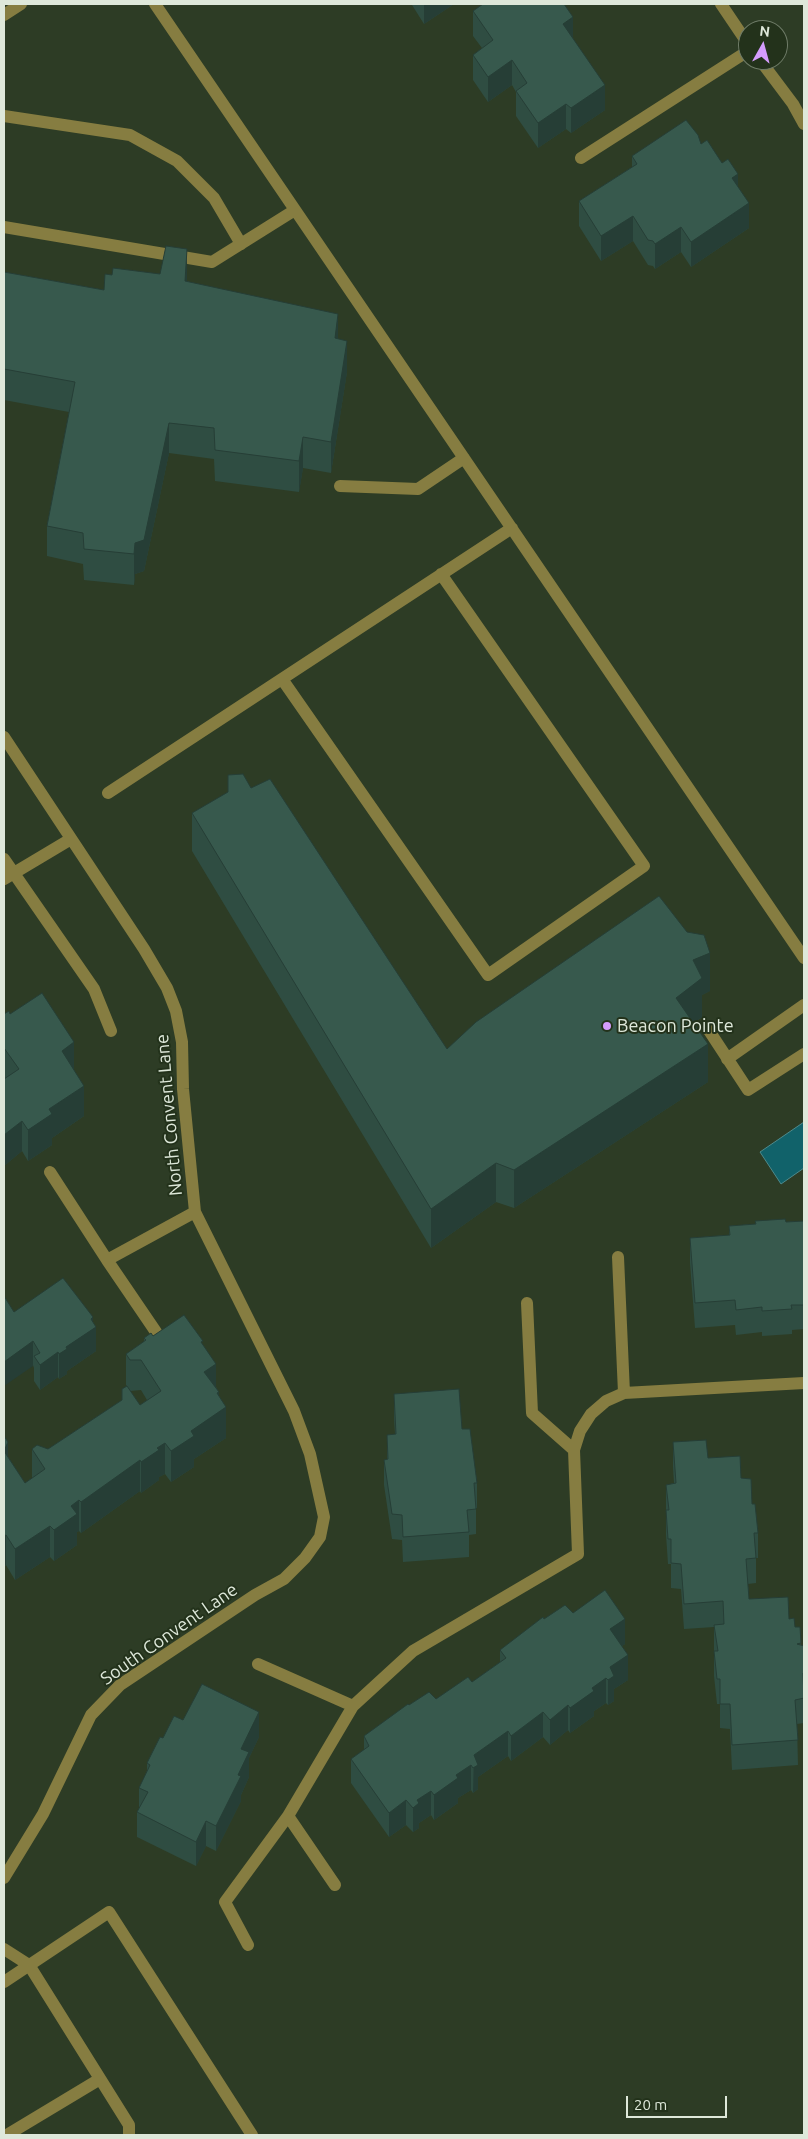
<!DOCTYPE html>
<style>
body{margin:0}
#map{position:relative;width:808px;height:2139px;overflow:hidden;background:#2d3c25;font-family:Ubuntu,sans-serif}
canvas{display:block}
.frame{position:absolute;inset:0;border:5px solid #dee8da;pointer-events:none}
.north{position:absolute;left:738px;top:20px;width:50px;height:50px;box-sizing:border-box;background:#23321b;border:1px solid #6e7b67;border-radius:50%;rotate:7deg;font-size:14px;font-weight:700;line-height:20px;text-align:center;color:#dee8da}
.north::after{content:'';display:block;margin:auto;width:18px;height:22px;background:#d49cfc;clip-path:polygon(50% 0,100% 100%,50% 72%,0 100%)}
.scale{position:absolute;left:626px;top:2096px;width:101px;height:22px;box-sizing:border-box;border:2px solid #dee8da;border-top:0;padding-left:6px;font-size:15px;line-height:18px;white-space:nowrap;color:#dee8da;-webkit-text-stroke:4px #23321b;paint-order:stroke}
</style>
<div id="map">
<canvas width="808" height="2139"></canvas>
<div class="frame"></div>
<div class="north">N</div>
<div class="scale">20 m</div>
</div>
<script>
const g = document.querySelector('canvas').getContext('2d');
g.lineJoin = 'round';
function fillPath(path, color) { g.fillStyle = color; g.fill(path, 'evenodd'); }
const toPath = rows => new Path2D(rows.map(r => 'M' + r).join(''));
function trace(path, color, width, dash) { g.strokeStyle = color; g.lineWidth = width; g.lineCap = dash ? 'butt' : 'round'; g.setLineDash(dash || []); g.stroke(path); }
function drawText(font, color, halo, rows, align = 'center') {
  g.font = font + ' Ubuntu,sans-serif'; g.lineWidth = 4; g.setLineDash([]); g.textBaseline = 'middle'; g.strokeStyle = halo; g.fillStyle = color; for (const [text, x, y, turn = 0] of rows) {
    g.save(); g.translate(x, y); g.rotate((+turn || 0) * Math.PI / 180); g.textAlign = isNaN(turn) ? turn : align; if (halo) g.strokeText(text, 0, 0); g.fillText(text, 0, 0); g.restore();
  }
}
const water = toPath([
 [804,1122,804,1168,781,1184,760,1152,804,1122]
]);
fillPath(water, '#11626a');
trace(water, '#4e8a8c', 1);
trace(toPath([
 [155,4,804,958],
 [721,4,748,44],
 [4,15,21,4],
 [760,60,793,104,804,124],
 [4,116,130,135,177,161,214,198,241,244],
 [581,158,748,51],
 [4,227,212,262,295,210],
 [340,486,418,489,464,458],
 [282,679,488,975,644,866,441,574],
 [4,737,144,949,167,988,176,1011,182,1042,183,1089,195,1212,294,1411,310,1454,324,1517,320,1537,305,1558,284,1579,255,1595,120,1685,91,1715,43,1814,4,1878],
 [108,793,512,528],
 [4,859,94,989,111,1031],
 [4,879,71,839],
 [708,1029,748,1090,804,1054],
 [727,1059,804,1005],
 [50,1172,107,1260,195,1212],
 [618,1257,624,1393],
 [107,1260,156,1332],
 [527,1303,532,1413,574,1450],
 [258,1664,353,1706,413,1651,578,1554,574,1450,580,1431,591,1414,606,1401,624,1393,804,1383],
 [335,1885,288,1816,353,1706],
 [248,1945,225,1902,288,1816],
 [4,1949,29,1965,129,2125,129,2135],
 [4,1982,109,1912,252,2135],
 [7,2135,100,2079]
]), '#867d41', 12);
fillPath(toPath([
 [412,4,454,4,424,24,412,5],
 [473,11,573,38,605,110,571,133,566,129,538,148,516,116,516,92,512,85,488,102,473,80,473,55,482,48,473,36],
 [701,144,722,163,738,187,749,228,691,267,681,252,655,269,653,266,648,265,633,241,601,261,579,226,579,201,632,167,632,156],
 [4,272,104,290,187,281,338,339,347,372,331,473,303,468,299,492,215,481,214,459,169,453,144,571,135,574,134,585,84,580,83,564,47,556,47,526,69,412,4,400],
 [251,788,447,1049,710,991,702,995,702,1017,694,1023,708,1082,514,1208,496,1202,431,1248,192,851,192,813],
 [4,1014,10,1014,74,1070,84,1116,52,1138,52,1145,28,1161,22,1151,4,1166],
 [755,1221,786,1222,804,1221,804,1329,792,1330,792,1334,762,1336,762,1332,736,1335,735,1325,695,1328,690,1263,690,1238,729,1235,729,1226,755,1224],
 [14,1312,93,1323,96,1351,67,1371,67,1374,59,1379,58,1377,40,1390,34,1381,34,1368],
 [153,1336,203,1345,219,1396,226,1438,194,1459,194,1467,171,1482,165,1474,159,1477,159,1480,141,1493,140,1491,81,1533,79,1531,77,1532,77,1545,54,1561,50,1557,15,1580,6,1565,4,1567,4,1436,8,1457,25,1483,32,1478,32,1449,48,1449,122,1400,122,1389,127,1386,126,1385,126,1354,144,1342,144,1338],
 [141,1390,147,1400,140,1405,130,1391],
 [394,1394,462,1429,477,1483,477,1508,476,1508,476,1534,469,1535,469,1557,403,1562,402,1540,392,1539,384,1485,384,1460,387,1460,387,1435,395,1434,394,1419],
 [673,1442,708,1458,741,1478,752,1504,758,1533,758,1558,756,1558,756,1583,748,1584,749,1599,789,1619,795,1627,801,1645,804,1646,804,1723,797,1724,798,1765,732,1770,730,1729,720,1728,720,1704,717,1704,714,1676,714,1627,684,1629,681,1589,671,1588,671,1564,668,1564,666,1535,666,1485,674,1483,673,1467],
 [573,1613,625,1644,622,1646,628,1680,614,1689,614,1701,608,1705,606,1703,594,1711,594,1716,570,1733,568,1730,550,1745,543,1737,511,1761,508,1756,478,1777,478,1789,473,1793,471,1790,458,1798,458,1803,434,1820,431,1815,419,1823,419,1828,413,1832,406,1825,389,1837,351,1783,351,1759,364,1750,364,1736,409,1705,436,1699,472,1682,500,1662,500,1650,544,1619],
 [183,1720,259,1737,249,1758,249,1777,241,1795,241,1801,216,1851,206,1846,196,1866,137,1837,137,1812,139,1810,139,1788,147,1771,147,1763,163,1738]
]), '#2f4d42');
fillPath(toPath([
 [424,4,454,4,424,24],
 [573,17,573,42,563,24],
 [512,60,512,85,488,102,488,77],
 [605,85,605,110,571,133,571,108],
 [566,104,566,129,538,148,538,123],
 [738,174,738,199,732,178],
 [749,203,749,228,691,267,691,242],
 [633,216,633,241,601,261,601,236],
 [681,227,681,252,655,269,655,244],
 [187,249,187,280,185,311,185,281],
 [338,314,338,344,335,338],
 [347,341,347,372,331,473,331,442],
 [169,423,169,453,144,571,135,574,134,585,134,554,135,543],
 [303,437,303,468,299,492,299,461],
 [710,953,710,991,702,995,702,1017,676,1036,676,998,693,960],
 [74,1042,74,1073,62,1051],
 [708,1044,708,1082,514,1208,514,1170],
 [84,1086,84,1116,52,1138,52,1145,28,1161,28,1130,49,1109],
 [22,1121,22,1151,4,1166,4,1135],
 [496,1163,496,1202,431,1248,431,1209],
 [93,1317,93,1328,96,1327,96,1351,67,1371,67,1374,59,1379,59,1354],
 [33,1341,33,1366,4,1386,4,1362],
 [58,1352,58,1377,40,1390,40,1365],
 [216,1364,216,1395,204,1372],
 [219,1392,219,1412,226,1407,226,1438,194,1459,194,1467,171,1482,171,1451,191,1431,217,1393],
 [8,1442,8,1473,4,1451],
 [165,1443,165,1474,159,1477,159,1480,141,1493,141,1462,157,1448],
 [140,1460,140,1491,81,1533,81,1502],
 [79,1500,79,1531,77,1532,77,1545,54,1561,54,1530,71,1506],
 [50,1526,50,1557,15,1580,15,1549],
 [6,1535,6,1565,4,1567,4,1536],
 [625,1619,625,1644,610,1654,610,1629],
 [628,1655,628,1680,614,1689,614,1701,608,1705,608,1680,610,1667],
 [606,1678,606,1703,594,1711,594,1716,570,1733,570,1708,592,1688],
 [568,1705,568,1730,550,1745,550,1720],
 [259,1712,259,1737,249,1758,249,1777,241,1795,241,1801,216,1851,216,1826,238,1775,241,1749],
 [543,1712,543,1737,511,1761,511,1736],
 [508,1731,508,1756,478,1777,478,1789,473,1793,474,1755],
 [471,1765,471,1790,458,1798,458,1803,434,1820,434,1795,456,1775],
 [431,1791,431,1815,419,1823,419,1828,413,1832,413,1808,417,1800],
 [406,1800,406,1825,389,1837,389,1813],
 [206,1821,206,1846,196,1866,196,1842]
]), '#263e36');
const building = toPath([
 [483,4,564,4,573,17,563,24,605,85,571,108,566,104,538,123,516,91,527,83,512,60,488,77,473,55,493,40,473,11,483,4],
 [686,120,698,135,701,144,707,140,722,163,728,159,738,174,732,178,749,203,691,242,681,227,655,244,653,241,648,240,633,216,601,236,579,201,637,164,632,156,686,120],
 [166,246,187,249,185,281,338,314,335,338,347,341,331,442,303,437,299,461,215,450,214,428,169,423,144,540,135,543,134,554,84,549,83,533,47,526,75,382,4,369,4,272,104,290,105,274,112,275,113,268,160,274,166,246],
 [243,774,251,788,270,779,447,1049,476,1022,659,896,687,932,704,935,710,953,693,960,702,978,676,998,708,1044,514,1170,496,1163,431,1209,192,813,228,792,228,775,243,774],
 [42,993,74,1042,62,1051,84,1086,49,1109,52,1114,28,1130,22,1121,4,1135,4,1079,19,1069,4,1048,4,1014,9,1011,10,1014,42,993],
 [785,1219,786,1222,804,1221,804,1305,791,1305,792,1309,762,1311,762,1307,736,1310,735,1300,695,1303,690,1238,730,1235,729,1226,756,1224,755,1221,785,1219],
 [63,1278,93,1317,91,1319,96,1327,66,1347,67,1349,59,1354,58,1352,40,1365,34,1356,40,1353,33,1341,4,1362,4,1296,14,1312,63,1278],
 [184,1315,203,1341,201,1342,216,1364,204,1372,219,1392,217,1393,226,1407,191,1431,194,1436,171,1451,165,1443,157,1448,159,1450,141,1462,140,1460,81,1502,79,1500,71,1506,77,1514,54,1530,50,1526,15,1549,6,1535,4,1536,4,1451,25,1483,45,1469,32,1449,37,1445,48,1449,122,1400,122,1389,127,1386,140,1405,161,1391,141,1360,130,1360,126,1354,146,1340,144,1338,151,1333,153,1336,184,1315],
 [459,1389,462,1429,470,1429,477,1483,474,1483,476,1509,467,1510,469,1532,403,1537,402,1515,392,1514,384,1460,388,1459,387,1435,396,1434,394,1394,459,1389],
 [4,1436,8,1442,4,1451,4,1436],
 [706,1440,708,1458,740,1456,741,1478,751,1479,752,1504,755,1504,758,1533,754,1533,756,1558,746,1559,749,1599,788,1597,789,1619,794,1618,795,1627,800,1627,801,1643,797,1644,804,1646,804,1673,803,1673,804,1698,795,1700,798,1740,732,1745,730,1704,720,1704,720,1679,717,1679,714,1651,718,1651,714,1625,724,1624,723,1601,684,1604,681,1564,671,1563,671,1539,668,1539,666,1510,669,1510,666,1485,676,1483,673,1442,706,1440],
 [605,1590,625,1619,610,1629,628,1655,610,1667,614,1676,608,1680,606,1678,592,1688,594,1691,570,1708,568,1705,550,1720,543,1712,511,1736,508,1731,474,1755,478,1765,473,1768,471,1765,456,1775,458,1778,434,1795,431,1791,417,1800,419,1803,413,1808,406,1800,389,1813,351,1759,369,1746,364,1736,408,1704,409,1705,429,1692,436,1699,468,1677,472,1682,506,1658,500,1650,543,1617,544,1619,565,1605,573,1613,605,1590],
 [202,1684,259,1712,241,1749,249,1752,238,1775,241,1776,216,1826,206,1821,196,1842,137,1812,148,1792,139,1788,150,1765,147,1763,160,1737,163,1738,174,1716,183,1720,202,1684]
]);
fillPath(building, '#37594d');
trace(building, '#263e36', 1);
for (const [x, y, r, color] of [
 [607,1026,5,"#d49cfc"]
]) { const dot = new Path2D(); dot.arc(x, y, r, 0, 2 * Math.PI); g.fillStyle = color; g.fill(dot); trace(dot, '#23321b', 2); }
drawText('18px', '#dee8da', '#23321b', [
 ["Beacon Pointe",617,1026]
], 'left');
drawText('18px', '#dee8da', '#23321b', [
 ["North Convent Lane",169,1115,-95],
 ["South Convent Lane",169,1634,-35]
]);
</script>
